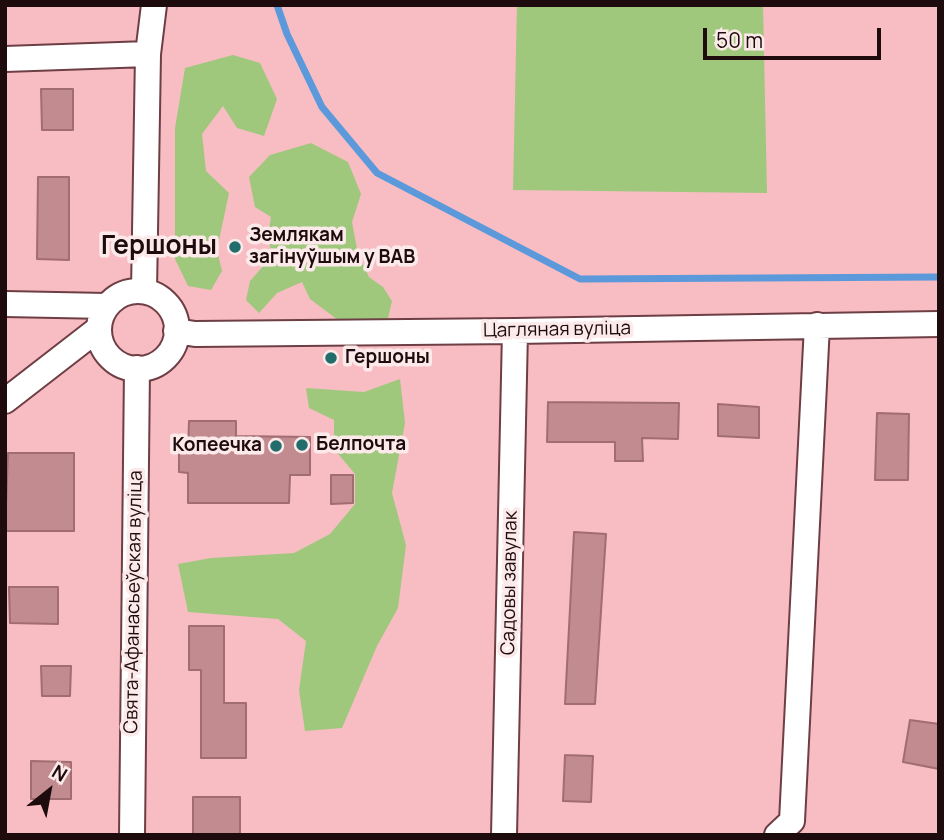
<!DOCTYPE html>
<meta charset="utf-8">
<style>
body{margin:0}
#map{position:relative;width:944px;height:840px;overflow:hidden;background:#f7bdc3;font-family:Manrope,sans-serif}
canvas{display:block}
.frame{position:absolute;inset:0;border:7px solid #1e0b0d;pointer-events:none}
.north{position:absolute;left:14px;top:756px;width:70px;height:70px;-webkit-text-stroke:5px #fceaeb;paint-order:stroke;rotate:31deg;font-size:19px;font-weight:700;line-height:28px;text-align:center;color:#1e0b0d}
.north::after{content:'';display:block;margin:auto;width:24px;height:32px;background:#1e0b0d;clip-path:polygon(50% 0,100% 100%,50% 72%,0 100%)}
.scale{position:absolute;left:703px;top:28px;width:178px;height:32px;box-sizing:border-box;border:4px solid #1e0b0d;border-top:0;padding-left:9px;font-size:21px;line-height:24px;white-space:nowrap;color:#1e0b0d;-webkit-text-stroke:5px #fceaeb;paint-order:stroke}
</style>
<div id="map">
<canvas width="944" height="840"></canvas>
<div class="frame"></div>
<div class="north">N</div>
<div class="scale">50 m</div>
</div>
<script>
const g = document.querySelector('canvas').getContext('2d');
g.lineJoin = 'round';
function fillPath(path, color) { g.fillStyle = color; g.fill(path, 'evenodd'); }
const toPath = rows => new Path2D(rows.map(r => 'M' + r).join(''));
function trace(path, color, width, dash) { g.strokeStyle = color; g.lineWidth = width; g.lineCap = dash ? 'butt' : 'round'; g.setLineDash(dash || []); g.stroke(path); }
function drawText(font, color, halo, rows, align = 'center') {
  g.font = font + ' Manrope,sans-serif'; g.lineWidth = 7; g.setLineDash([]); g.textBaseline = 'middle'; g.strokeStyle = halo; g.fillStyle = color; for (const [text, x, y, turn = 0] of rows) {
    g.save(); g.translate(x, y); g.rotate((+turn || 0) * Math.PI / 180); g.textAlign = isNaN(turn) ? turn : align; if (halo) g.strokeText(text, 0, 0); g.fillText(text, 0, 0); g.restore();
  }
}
fillPath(toPath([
 [517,5,763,5,767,193,513,190],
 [233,55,260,63,277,99,264,136,237,128,223,106,202,134,206,171,229,193,217,250,222,271,211,290,188,286,175,259,175,128,185,68],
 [311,143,348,162,361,194,352,222,358,254,369,277,383,287,392,301,387,323,346,326,310,299,302,282,277,293,259,313,246,300,250,281,272,256,268,236,271,217,255,207,249,177,270,155],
 [400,379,405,423,392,493,406,545,398,608,377,646,342,728,305,731,299,690,306,641,278,619,188,612,178,564,211,558,294,553,330,534,355,504,355,474,334,449,334,420,309,408,306,388,364,392]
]), '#9fc87d');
trace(toPath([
 [277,5,287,34,322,107,377,173,580,279,939,277]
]), '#5c99db', 7);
const building = toPath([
 [41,89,73,89,73,130,42,130,41,89],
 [38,177,69,177,69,260,37,259,38,177],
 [548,402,679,403,678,439,642,438,643,461,615,461,615,442,547,442,548,402],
 [718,404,759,407,759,438,718,436,718,404],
 [877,413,909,414,908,480,875,480,877,413],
 [189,421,236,421,236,436,310,437,310,475,290,475,289,503,188,503,188,473,179,472,179,452,188,452,189,421],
 [8,453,74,453,74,531,5,531,8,453],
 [331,475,353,475,353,503,331,504,331,475],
 [574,532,606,534,595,704,565,704,574,532],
 [9,587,58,587,58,624,10,623,9,587],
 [189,626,224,626,224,703,246,703,246,758,201,758,201,670,189,670,189,626],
 [41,666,71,666,70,696,42,696,41,666],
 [910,720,939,724,939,769,903,762,910,720],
 [565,755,593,756,591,802,563,801,565,755],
 [31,761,71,762,71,799,31,799,31,761],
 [193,797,240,797,240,835,193,835,193,797]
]);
fillPath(building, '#c18b90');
trace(building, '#a16d72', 2);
const minor = toPath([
 [5,59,148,54],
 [144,291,148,54,154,5],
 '99 330a39 39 0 1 1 78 0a39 39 0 1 1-78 0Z',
 [5,304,107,306],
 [176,331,195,334,515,331,939,324],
 [5,401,98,329],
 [132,835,137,368],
 [504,835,515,331],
 [777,835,792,821,817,325]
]);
trace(minor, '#6d3e44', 28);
trace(minor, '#fff', 24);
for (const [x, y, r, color] of [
 [235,247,7,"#226d6b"],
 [331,358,7,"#226d6b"],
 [302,445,7,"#226d6b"],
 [276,446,7,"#226d6b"]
]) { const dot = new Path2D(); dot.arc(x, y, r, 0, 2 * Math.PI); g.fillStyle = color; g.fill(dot); trace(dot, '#fceaeb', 2.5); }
drawText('bold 19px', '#1e0b0d', '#fceaeb', [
 ["Землякам",249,236],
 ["загінуўшым у ВАВ",249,258],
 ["Гершоны",345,358],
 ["Белпочта",316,445],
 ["Копеечка",262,446,"right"]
], 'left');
drawText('19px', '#1e0b0d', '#fceaeb', [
 ["Цагляная вуліца",557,330,-1],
 ["Садовы завулак",510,583,-89],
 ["Свята-Афанасьеўская вуліца",134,602,-89]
]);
drawText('bold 26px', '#1e0b0d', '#fceaeb', [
 ["Гершоны",159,247]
]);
</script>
